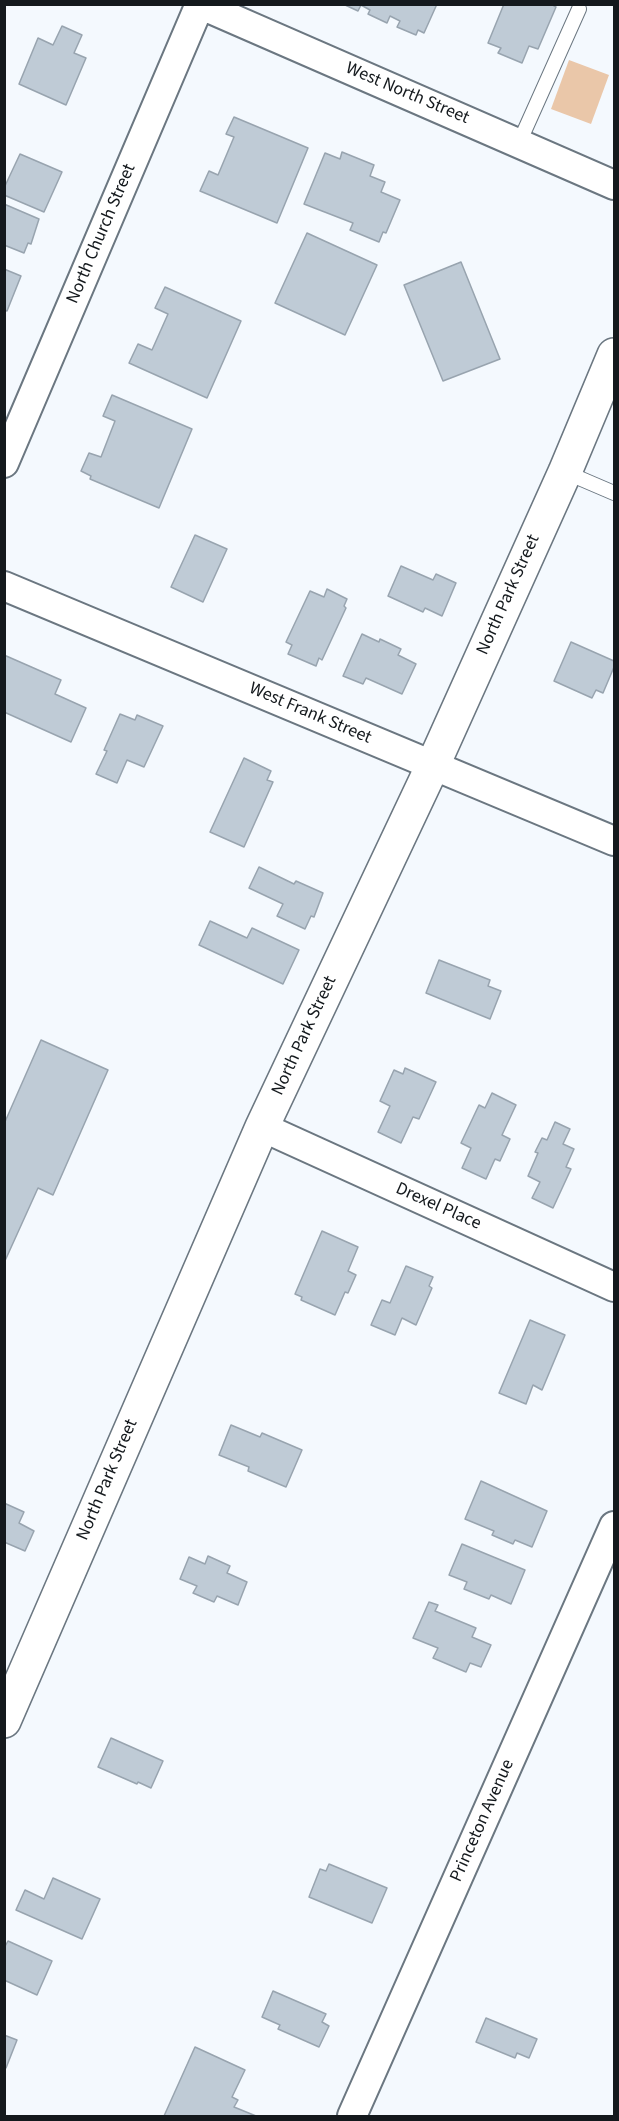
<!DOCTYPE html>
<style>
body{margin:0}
#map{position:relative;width:619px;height:2121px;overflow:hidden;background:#f4f9fe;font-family:"Source Sans 3",sans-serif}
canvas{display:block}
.frame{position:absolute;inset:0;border:6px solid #14191d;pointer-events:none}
</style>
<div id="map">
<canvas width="619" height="2121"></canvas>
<div class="frame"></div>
</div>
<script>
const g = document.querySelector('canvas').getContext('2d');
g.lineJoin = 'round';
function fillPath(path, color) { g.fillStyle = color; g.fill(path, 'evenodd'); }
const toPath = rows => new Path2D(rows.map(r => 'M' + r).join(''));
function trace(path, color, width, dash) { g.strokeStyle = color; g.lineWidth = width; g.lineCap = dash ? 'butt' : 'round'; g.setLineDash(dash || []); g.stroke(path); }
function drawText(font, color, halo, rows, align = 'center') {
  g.font = font + ' "Source Sans 3",sans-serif'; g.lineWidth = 4.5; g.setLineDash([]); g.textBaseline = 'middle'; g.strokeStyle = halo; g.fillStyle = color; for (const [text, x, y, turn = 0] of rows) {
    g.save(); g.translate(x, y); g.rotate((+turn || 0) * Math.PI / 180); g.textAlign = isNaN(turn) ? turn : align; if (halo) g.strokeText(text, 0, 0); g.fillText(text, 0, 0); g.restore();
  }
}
fillPath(toPath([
 [569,60,609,75,591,124,551,109]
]), '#eac7a9');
const building = toPath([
 [343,4,437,4,424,33,418,30,416,35,397,27,400,21,390,16,387,23,368,14,370,10,361,5,358,11,343,4],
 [504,4,551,4,556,7,538,49,529,46,522,63,498,53,501,48,488,43,504,4],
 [62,26,82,35,74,53,86,58,66,105,19,84,38,38,53,45,62,26],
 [234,117,308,148,277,223,200,191,209,171,218,175,234,137,226,134,234,117],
 [342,152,374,165,370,176,385,182,381,192,400,200,386,233,383,232,379,242,350,230,353,223,304,204,325,153,340,159,342,152],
 [20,154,62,172,44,212,4,195,4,188,20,154],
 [4,204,39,219,31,244,28,243,24,253,4,245,4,204],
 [307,233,377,265,345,335,275,303,307,233],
 [461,262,500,359,443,381,404,285,461,262],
 [4,269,21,276,7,311,4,310,4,269],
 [165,287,241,321,207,398,129,363,138,344,152,350,168,314,155,308,165,287],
 [112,395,192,429,159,508,90,479,91,476,81,471,89,453,101,457,115,421,103,416,112,395],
 [195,535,227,549,203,602,171,587,195,535],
 [401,566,433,580,436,574,456,583,442,616,425,608,423,612,388,596,401,566],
 [327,589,347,599,344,606,346,608,322,660,319,658,316,666,288,654,292,645,286,642,310,591,324,597,327,589],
 [362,634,379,642,380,639,401,649,398,655,416,664,402,694,366,678,363,684,343,676,362,634],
 [571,642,614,661,614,667,603,693,596,690,592,698,554,681,571,642],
 [4,655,61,680,55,694,86,708,71,742,4,712,4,655],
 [120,714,135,720,137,715,163,726,144,767,127,760,117,783,96,774,107,751,104,750,120,714],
 [244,758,271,771,267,780,273,782,244,847,210,832,244,758],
 [259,867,294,884,296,881,323,893,314,917,311,916,305,929,277,916,283,904,249,888,259,867],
 [210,921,247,938,252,928,299,950,283,984,199,945,210,921],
 [439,960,490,980,488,986,501,991,490,1019,426,993,439,960],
 [41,1040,108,1070,53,1195,38,1188,4,1263,4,1124,41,1040],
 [405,1068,436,1082,419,1119,413,1117,401,1143,378,1132,390,1106,380,1101,394,1070,403,1074,405,1068],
 [492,1093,516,1105,502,1135,510,1139,500,1161,495,1159,486,1179,462,1168,471,1148,461,1143,479,1105,485,1108,492,1093],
 [555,1122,570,1129,563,1144,574,1149,566,1167,571,1169,553,1208,532,1198,540,1182,528,1176,538,1153,535,1152,542,1138,547,1140,555,1122],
 [322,1231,358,1247,348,1271,356,1275,348,1293,345,1292,335,1315,301,1300,302,1297,295,1294,322,1231],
 [406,1266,433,1277,429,1286,432,1288,416,1325,402,1318,395,1335,371,1325,382,1300,390,1303,406,1266],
 [530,1320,565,1335,542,1390,533,1385,526,1404,499,1393,530,1320],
 [231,1425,260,1437,262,1433,302,1450,286,1487,248,1471,249,1467,219,1455,231,1425],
 [481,1481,547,1511,532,1547,515,1540,513,1544,492,1535,494,1531,465,1519,481,1481],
 [4,1503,24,1512,19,1523,34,1531,25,1551,4,1542,4,1503],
 [462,1544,525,1570,511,1604,491,1595,489,1599,464,1589,467,1582,449,1575,462,1544],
 [208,1556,230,1566,227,1573,247,1582,238,1605,217,1596,214,1602,193,1593,197,1586,180,1579,189,1557,205,1564,208,1556],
 [429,1602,438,1605,435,1611,476,1628,472,1637,491,1645,481,1667,470,1663,466,1672,433,1658,438,1648,413,1638,429,1602],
 [111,1738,163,1761,151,1788,138,1782,137,1784,98,1767,111,1738],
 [329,1864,387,1888,372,1923,309,1897,320,1869,326,1871,329,1864],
 [53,1878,100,1899,82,1939,16,1910,25,1890,44,1899,53,1878],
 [8,1941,52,1961,37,1995,4,1980,4,1948,8,1941],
 [273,1991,326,2014,322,2022,329,2026,319,2047,278,2029,280,2025,262,2017,273,1991],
 [486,2018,537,2039,529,2058,517,2053,515,2058,476,2042,486,2018],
 [4,2035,17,2040,6,2068,4,2068,4,2035],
 [195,2047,245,2070,232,2097,238,2100,234,2107,256,2116,164,2116,195,2047]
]);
fillPath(building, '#bfcbd6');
trace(building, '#98a4af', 1.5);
const service = toPath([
 [519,143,579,9],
 [565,472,614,493]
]);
const minor = toPath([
 [199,4,614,185],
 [4,463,200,4],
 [4,586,614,841],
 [262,1127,614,1287],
 [352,2116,614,1526]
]);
const primary = toPath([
 [4,1721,262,1127,433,765,565,472,614,355]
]);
trace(service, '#6b7781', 16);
trace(minor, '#6b7781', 32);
trace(primary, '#6b7781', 36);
trace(service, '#fff', 14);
trace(minor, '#fff', 28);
trace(primary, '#fff', 33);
drawText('18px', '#14191d', '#fff', [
 ["West North Street",407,94,23],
 ["North Church Street",102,234,-67],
 ["North Park Street",509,595,-66],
 ["West Frank Street",310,714,23],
 ["North Park Street",305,1036,-65],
 ["Drexel Place",438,1207,24],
 ["North Park Street",108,1480,-67],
 ["Princeton Avenue",483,1821,-66]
]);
</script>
